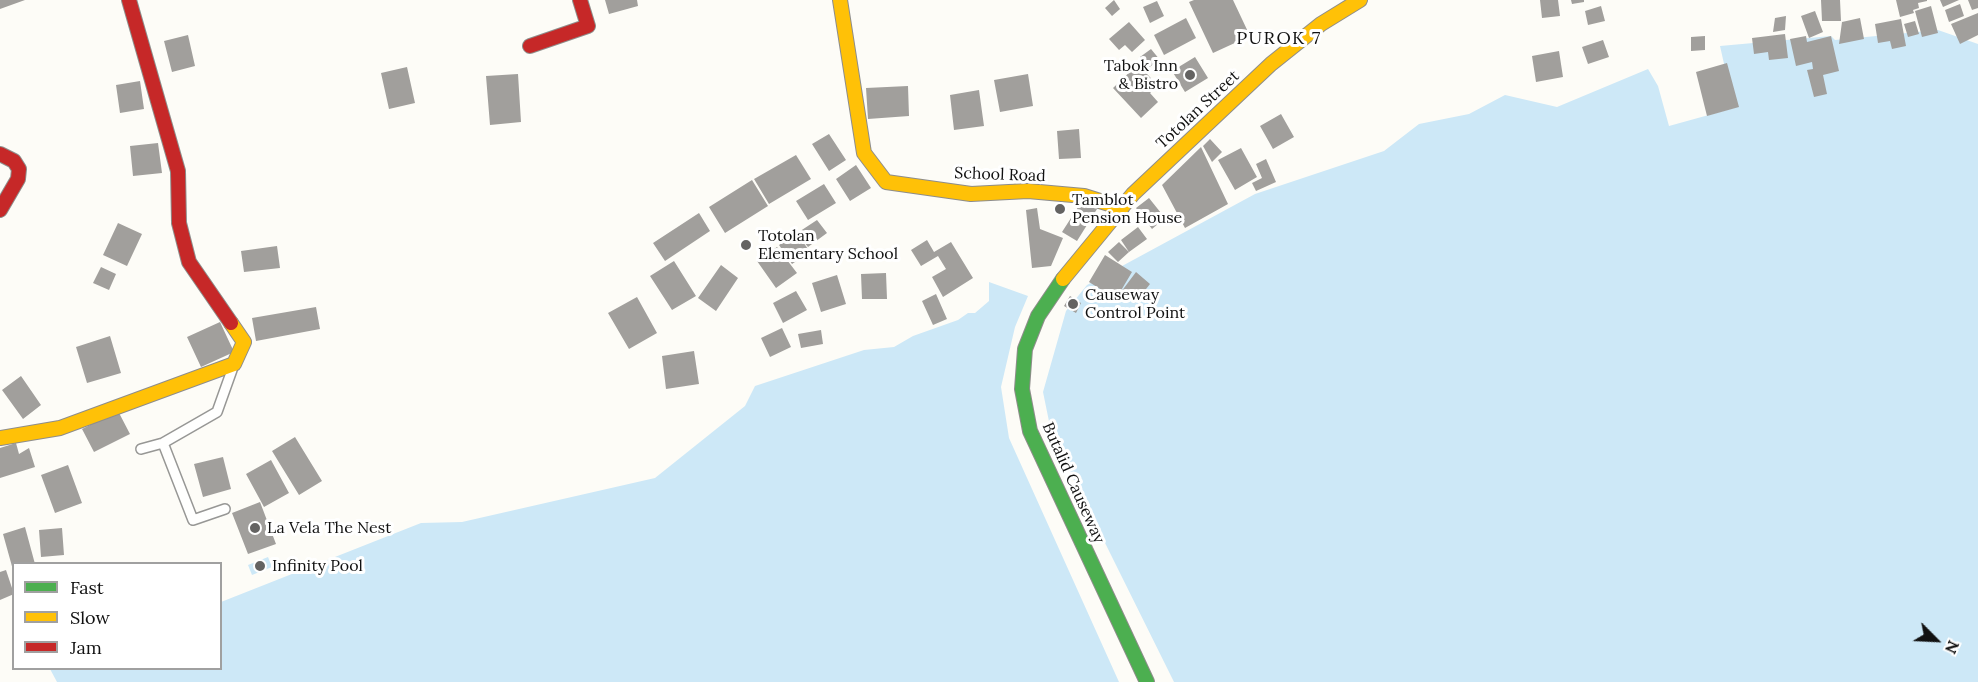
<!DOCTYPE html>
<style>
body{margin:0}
#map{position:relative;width:1978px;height:682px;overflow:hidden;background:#fdfcf7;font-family:Lora,serif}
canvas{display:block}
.legend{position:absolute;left:12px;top:562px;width:210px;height:108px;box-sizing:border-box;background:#fff;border:2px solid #a0a0a0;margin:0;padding:8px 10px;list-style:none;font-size:18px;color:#111}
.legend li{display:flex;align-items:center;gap:12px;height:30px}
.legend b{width:30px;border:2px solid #a0a0a0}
.north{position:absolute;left:1906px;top:610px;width:60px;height:60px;-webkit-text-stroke:4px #fff;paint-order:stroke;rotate:114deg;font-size:16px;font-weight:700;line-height:24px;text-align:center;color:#111}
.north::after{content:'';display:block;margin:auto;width:21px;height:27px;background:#111;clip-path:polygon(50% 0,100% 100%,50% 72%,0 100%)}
</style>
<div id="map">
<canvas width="1978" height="682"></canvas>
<ul class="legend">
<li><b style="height:8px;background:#4caf50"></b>Fast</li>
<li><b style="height:8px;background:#ffc107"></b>Slow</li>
<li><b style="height:8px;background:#c62828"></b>Jam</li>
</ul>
<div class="north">N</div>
</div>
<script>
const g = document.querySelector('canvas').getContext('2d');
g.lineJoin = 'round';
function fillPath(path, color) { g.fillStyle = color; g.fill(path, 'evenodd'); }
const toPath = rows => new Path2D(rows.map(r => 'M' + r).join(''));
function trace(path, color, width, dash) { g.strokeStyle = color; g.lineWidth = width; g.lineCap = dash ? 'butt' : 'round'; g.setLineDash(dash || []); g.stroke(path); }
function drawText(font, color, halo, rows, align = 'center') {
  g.font = font + ' Lora,serif'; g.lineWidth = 6; g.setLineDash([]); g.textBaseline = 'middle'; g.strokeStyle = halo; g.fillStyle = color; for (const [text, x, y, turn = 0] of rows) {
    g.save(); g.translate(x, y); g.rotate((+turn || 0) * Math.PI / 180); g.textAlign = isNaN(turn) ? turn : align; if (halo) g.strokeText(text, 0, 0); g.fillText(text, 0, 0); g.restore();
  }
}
fillPath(toPath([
 [1938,30,1978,44,1978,682,1174,682,1052,436,1043,392,1066,311,1087,285,1255,194,1384,151,1419,124,1469,114,1505,95,1557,107,1648,69,1658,86,1669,126,1734,108,1720,46,1831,36,1835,40],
 [989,282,1028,296,1015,327,1001,387,1009,438,1119,682,57,682,50,669,220,668,221,602,421,523,462,522,655,478,745,406,755,386,864,350,894,347,913,336,958,320,968,313,975,313,989,301],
 [268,557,272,567,252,575,248,565]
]), '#cde8f7');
fillPath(toPath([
 [0,0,25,0,0,9],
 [605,0,637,0,638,6,609,14],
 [1114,0,1120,9,1112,16,1105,8],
 [1194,0,1233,0,1250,36,1213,53,1189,2],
 [1540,0,1558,0,1560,16,1542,18],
 [1571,0,1584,0,1584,2,1572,4],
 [1821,0,1840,0,1841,21,1822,21],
 [1896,0,1927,0,1927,1,1918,3,1919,8,1913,10,1914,13,1900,17],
 [1940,0,1959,0,1943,7],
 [1968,0,1978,0,1978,8,1972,10],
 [1157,1,1164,16,1150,23,1143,7],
 [1960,4,1964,16,1949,22,1945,10],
 [1601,6,1605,21,1588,25,1585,11],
 [1931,6,1938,33,1922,37,1915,11],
 [1815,11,1823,32,1809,38,1801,16],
 [1978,13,1978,35,1960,44,1951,24],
 [1786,16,1785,30,1773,32,1775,18],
 [1186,18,1196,38,1164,55,1154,35],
 [1860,18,1864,39,1839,44,1842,22],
 [1901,19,1906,46,1892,49,1890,41,1878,43,1875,24],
 [1915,21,1919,34,1908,37,1904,24],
 [1129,22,1145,40,1132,52,1125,45,1119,50,1109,39],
 [1785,34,1788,58,1769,60,1768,52,1754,54,1752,38],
 [188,35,195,66,172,72,164,41],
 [1705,36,1705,50,1691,51,1691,37],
 [1806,36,1807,42,1831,36,1839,71,1823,75,1827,94,1814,97,1807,70,1813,69,1812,62,1796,66,1790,39],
 [1603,40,1609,57,1588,64,1582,47],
 [1151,49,1160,60,1148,68,1140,57],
 [1559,51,1563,77,1536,82,1532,56],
 [1195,57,1208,78,1185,92,1172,71],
 [1727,63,1739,107,1707,116,1696,72],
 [1138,64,1158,86,1150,93,1158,102,1141,118,1113,88],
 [407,67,415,103,389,109,381,73],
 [518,74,521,122,490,125,486,76],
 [1028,74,1033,106,1000,112,994,80],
 [140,81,144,109,120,113,116,85],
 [908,86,909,116,868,119,866,88],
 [979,90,984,126,954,130,950,95],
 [1281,114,1294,137,1273,149,1260,126],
 [1079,129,1081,158,1059,159,1057,131],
 [829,134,846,160,829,171,812,144],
 [1210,139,1222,152,1212,162,1203,146],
 [158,143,162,173,133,176,130,146],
 [1201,147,1228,204,1185,228,1162,185],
 [1241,148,1257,177,1235,190,1218,160],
 [796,155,811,179,769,204,754,179],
 [1266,159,1276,182,1256,191,1252,183,1262,178,1256,164],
 [856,165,871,188,850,201,836,179],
 [752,180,768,206,725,233,709,207],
 [824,184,836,203,808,220,796,201],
 [1149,198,1165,218,1152,229,1136,208],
 [1080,204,1097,209,1077,241,1062,232],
 [1037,208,1040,229,1063,238,1051,266,1032,268,1026,210],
 [699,213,710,231,665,261,653,243],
 [817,220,827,233,808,247,799,236,810,252,792,264,779,245],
 [118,223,142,234,127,266,103,255],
 [1138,227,1147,239,1129,252,1121,240],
 [927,240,934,252,951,242,973,278,943,297,932,277,946,269,938,256,921,266,911,250],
 [1119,242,1129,252,1118,262,1108,252],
 [277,246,280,268,244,272,241,251],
 [777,247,797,273,776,288,757,261],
 [1105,255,1132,272,1116,299,1089,282],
 [674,261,696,296,672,310,650,276],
 [721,265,738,278,716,311,698,298],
 [101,267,116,274,109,290,93,283],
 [1136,272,1150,284,1135,303,1121,292],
 [886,273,887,299,862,299,861,274],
 [837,275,846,304,821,312,812,283],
 [796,291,807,310,783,323,773,303],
 [936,294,947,319,933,325,922,301],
 [1070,296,1081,303,1076,313,1064,306],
 [637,297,657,333,629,349,608,313],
 [316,307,320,329,256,341,252,318],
 [220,322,234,352,201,367,187,337],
 [782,328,791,347,770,357,761,338],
 [821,330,823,344,801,348,798,334],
 [110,336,121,373,87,383,76,347],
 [694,351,699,384,666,389,662,356],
 [21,376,41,405,23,419,2,390],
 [118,411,130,434,94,452,82,429],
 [295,437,322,481,299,495,272,451],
 [16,443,19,454,29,448,35,467,0,478,0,448],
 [223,457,231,489,203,497,194,464],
 [271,460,289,493,264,507,246,474],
 [68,465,82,503,55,513,41,475],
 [260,502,276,544,248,554,232,513],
 [25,527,35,564,14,564,13,570,3,534],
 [62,528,64,555,41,557,39,530],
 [6,570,14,594,0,600,0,572]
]), '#a19f9c');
const lane = toPath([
 [163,443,193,520,225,509],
 [141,449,163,443,217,412,232,370]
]);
const fast = toPath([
 [1063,279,1038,316,1025,349,1022,389,1030,431,1147,682]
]);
const slow = toPath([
 [840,0,864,153,886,182,971,194,1028,191,1084,196,1122,208],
 [1063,279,1133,194,1271,64,1321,24,1360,0],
 [0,438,60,428,234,364,244,342,231,323]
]);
const jam = toPath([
 [129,0,178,171,179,223,189,262,231,323],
 [530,46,588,26,580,0],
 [0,154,14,161,19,169,18,179,0,210]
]);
trace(lane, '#979795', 12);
trace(fast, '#8e8d8b', 16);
trace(slow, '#8e8d8b', 16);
trace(jam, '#8e8d8b', 16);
trace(lane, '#fffffe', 9);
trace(fast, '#4caf50', 14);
trace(slow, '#ffc107', 14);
trace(jam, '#c62828', 14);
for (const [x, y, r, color] of [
 [1190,75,6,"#646362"],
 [1060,209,6,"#646362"],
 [746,245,6,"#646362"],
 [1073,304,6,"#646362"],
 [255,528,6,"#646362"],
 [260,566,6,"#646362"]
]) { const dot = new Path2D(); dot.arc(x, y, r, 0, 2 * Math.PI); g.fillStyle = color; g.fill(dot); trace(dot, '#fff', 2); }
drawText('16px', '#111', '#fff', [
 ["Tabok Inn",1178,66,"right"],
 ["& Bistro",1178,84,"right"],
 ["Tamblot",1072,200],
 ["Pension House",1072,218],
 ["Totolan",758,236],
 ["Elementary School",758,254],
 ["Causeway",1085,295],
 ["Control Point",1085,313],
 ["La Vela The Nest",267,528],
 ["Infinity Pool",272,566]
], 'left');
drawText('16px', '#111', '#fff', [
 ["Totolan Street",1198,110,-43],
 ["School Road",1000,175,2],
 ["Butalid Causeway",1073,483,66]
]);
g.letterSpacing = '1.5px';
drawText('18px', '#111', '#fff', [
 ["PUROK 7",1279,39]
]);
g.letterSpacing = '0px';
</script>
